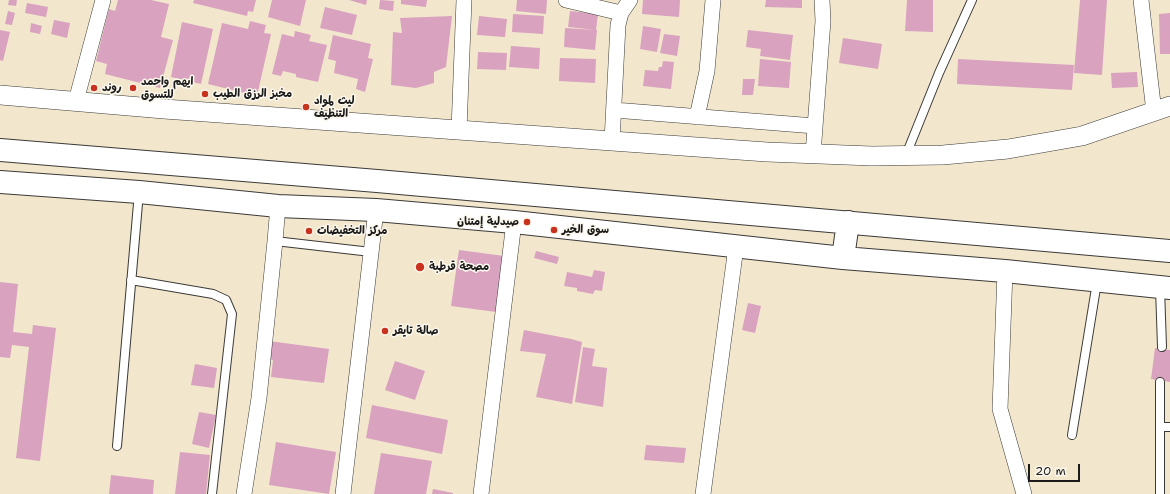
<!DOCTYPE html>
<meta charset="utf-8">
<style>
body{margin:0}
#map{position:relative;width:1170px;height:494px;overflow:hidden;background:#f2e7cd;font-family:"Shantell Sans",sans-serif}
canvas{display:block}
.scale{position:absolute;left:1028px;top:464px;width:52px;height:18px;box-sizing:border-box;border:2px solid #1c1c1c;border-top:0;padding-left:5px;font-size:12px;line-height:14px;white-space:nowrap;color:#1c1c1c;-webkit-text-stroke:3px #fbf7ec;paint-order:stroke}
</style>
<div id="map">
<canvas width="1170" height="494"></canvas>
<div class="scale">20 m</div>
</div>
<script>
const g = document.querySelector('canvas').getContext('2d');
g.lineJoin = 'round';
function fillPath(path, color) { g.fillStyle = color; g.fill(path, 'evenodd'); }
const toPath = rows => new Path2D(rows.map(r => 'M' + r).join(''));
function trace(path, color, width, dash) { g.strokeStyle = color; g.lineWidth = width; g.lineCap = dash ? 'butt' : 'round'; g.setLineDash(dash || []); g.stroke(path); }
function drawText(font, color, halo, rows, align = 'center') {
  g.font = font + ' "Shantell Sans","Playpen Sans Arabic",sans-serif'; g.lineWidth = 3; g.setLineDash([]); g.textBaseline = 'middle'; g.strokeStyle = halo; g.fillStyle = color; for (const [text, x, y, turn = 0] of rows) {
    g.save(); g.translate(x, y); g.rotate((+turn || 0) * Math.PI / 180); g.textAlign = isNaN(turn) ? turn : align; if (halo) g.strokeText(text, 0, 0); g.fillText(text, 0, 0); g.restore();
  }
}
fillPath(toPath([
 [9,0,17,0,16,6,8,5],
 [118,0,151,0,169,4,161,37,173,40,160,88,105,74,107,64,96,61,109,9,115,11],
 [194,0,256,0,253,12,248,11,247,16,193,3],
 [272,0,306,0,300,26,268,17],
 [349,0,367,0,366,5],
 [380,0,394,1,393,11,379,9],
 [401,0,427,0,426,7,401,4],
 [517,0,547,0,546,14,516,11],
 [643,0,680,0,679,17,642,14],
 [766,0,802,0,802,8,765,7],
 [907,0,933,0,933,32,905,31],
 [1080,0,1107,0,1102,75,1074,73],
 [27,3,48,7,46,17,25,13],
 [325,7,357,15,352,35,320,28],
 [8,11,15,13,12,25,5,24],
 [570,11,598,14,596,30,568,27],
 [1170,13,1170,54,1160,54,1159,14],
 [513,14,544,16,543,34,512,32],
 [452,16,446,67,434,72,434,83,416,88,391,85,393,32,402,33,400,18],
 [479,16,507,19,505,37,477,35],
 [54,20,70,23,67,38,51,34],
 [250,21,266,25,264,33,271,34,257,96,208,84,222,23,248,29],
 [182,22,213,29,201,84,171,77],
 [31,23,42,26,40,34,30,32],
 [643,26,661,29,657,52,640,49],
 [565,28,597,30,595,50,564,47],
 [0,30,10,32,3,61,0,60],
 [748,30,793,35,790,60,760,56,761,49,746,47],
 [295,31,311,35,309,41,327,45,318,82,296,77,296,74,283,71,281,76,272,74,282,34,294,37],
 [664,34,680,36,677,56,660,53],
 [333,35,371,44,368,58,373,59,365,92,356,89,358,79,334,73,336,61,328,59],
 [843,38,882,44,878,69,839,63],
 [511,46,540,48,539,69,509,67],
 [478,52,507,53,506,70,477,69],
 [560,58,596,59,595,83,559,81],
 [760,59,791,62,789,88,758,86],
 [958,59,1074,65,1072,90,957,84],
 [663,61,674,62,671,89,643,86,645,70,658,71,659,67,662,67],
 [1137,72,1138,87,1112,88,1111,73],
 [743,79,755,79,753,95,742,95],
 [459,250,504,256,496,312,451,306],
 [536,251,559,257,557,264,534,258],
 [594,270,605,272,602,291,595,290,593,294,577,291,577,288,564,286,567,272,592,277],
 [0,282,18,284,13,332,32,334,33,325,56,328,40,461,16,458,29,347,12,345,10,358,0,357],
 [748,303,761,306,755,333,742,330],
 [524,330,571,339,582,342,572,404,536,397,546,354,520,351],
 [269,341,329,349,324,383,271,377,273,360,267,359],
 [583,347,595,349,592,366,607,368,603,407,575,402],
 [1155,348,1170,350,1170,382,1151,379],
 [395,361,425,371,415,400,385,390],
 [195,364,217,368,214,388,191,385],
 [372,405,448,420,442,454,366,438],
 [199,412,216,415,209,448,192,444],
 [276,442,336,452,329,494,269,485],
 [646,445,686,448,684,463,644,460],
 [180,452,210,455,206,494,175,494],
 [381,453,432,461,426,494,374,494],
 [111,475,154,480,153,494,109,494],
 [433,489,453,493,453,494,432,494]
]), '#d9a2bf');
const service = toPath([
 [906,155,939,73,972,0],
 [275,241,371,252],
 [131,280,213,294,226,300,232,314,212,494],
 [1160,288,1162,347],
 [1160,382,1160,494],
 [1160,427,1170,427],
 [1072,435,1097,282],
 [117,446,139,192]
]);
const minor = toPath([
 [566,0,621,13],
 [1141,0,1154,112],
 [76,101,103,0],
 [614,110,815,126],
 [697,117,707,71,713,0],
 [459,130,464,0],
 [612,141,618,25,621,13,630,0],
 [813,154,823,21,822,0],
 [1005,271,1000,409,1024,494],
 [244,494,259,398,275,241,278,206],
 [343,494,376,210],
 [481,494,514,222],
 [703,494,736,247]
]);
const tertiary = toPath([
 [0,95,164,109,612,141,767,152,872,156,943,155,1008,149,1082,136,1170,106]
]);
const secondary = toPath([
 [0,150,377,181,1170,251],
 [0,182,139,192,278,206,376,210,514,222,843,258,1005,271,1170,288],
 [843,258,848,222]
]);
trace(service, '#3c3a37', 10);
trace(minor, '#3c3a37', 16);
trace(tertiary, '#3c3a37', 20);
trace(secondary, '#3c3a37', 24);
trace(service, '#fff', 8);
trace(minor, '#fff', 15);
trace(tertiary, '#fff', 19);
trace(secondary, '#fff', 22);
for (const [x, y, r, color] of [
 [94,88,4,"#c8321e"],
 [133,88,4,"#c8321e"],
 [205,94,4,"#c8321e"],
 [306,107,4,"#c8321e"],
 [527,222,4,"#c8321e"],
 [554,230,4,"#c8321e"],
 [309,231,4,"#c8321e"],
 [420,267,5,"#c8321e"],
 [385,331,4,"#c8321e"]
]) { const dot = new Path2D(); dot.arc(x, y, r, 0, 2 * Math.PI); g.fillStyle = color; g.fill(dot); trace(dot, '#fbf7ec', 1.5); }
drawText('bold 11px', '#1c1c1c', '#fbf7ec', [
 ["ايهم واحمد",141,82],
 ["للتسوق",141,95],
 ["روند",102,88],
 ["مخبز الرزق الطيب",213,94],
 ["ليث لمواد",314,101],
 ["التنظيف",314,114],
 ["صيدلية إمتنان",519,222,"right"],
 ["سوق الخير",562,230],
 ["مركز التخفيضات",317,231],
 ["مصحة قرطبة",429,267],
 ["صالة تايقر",393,331]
], 'left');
</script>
